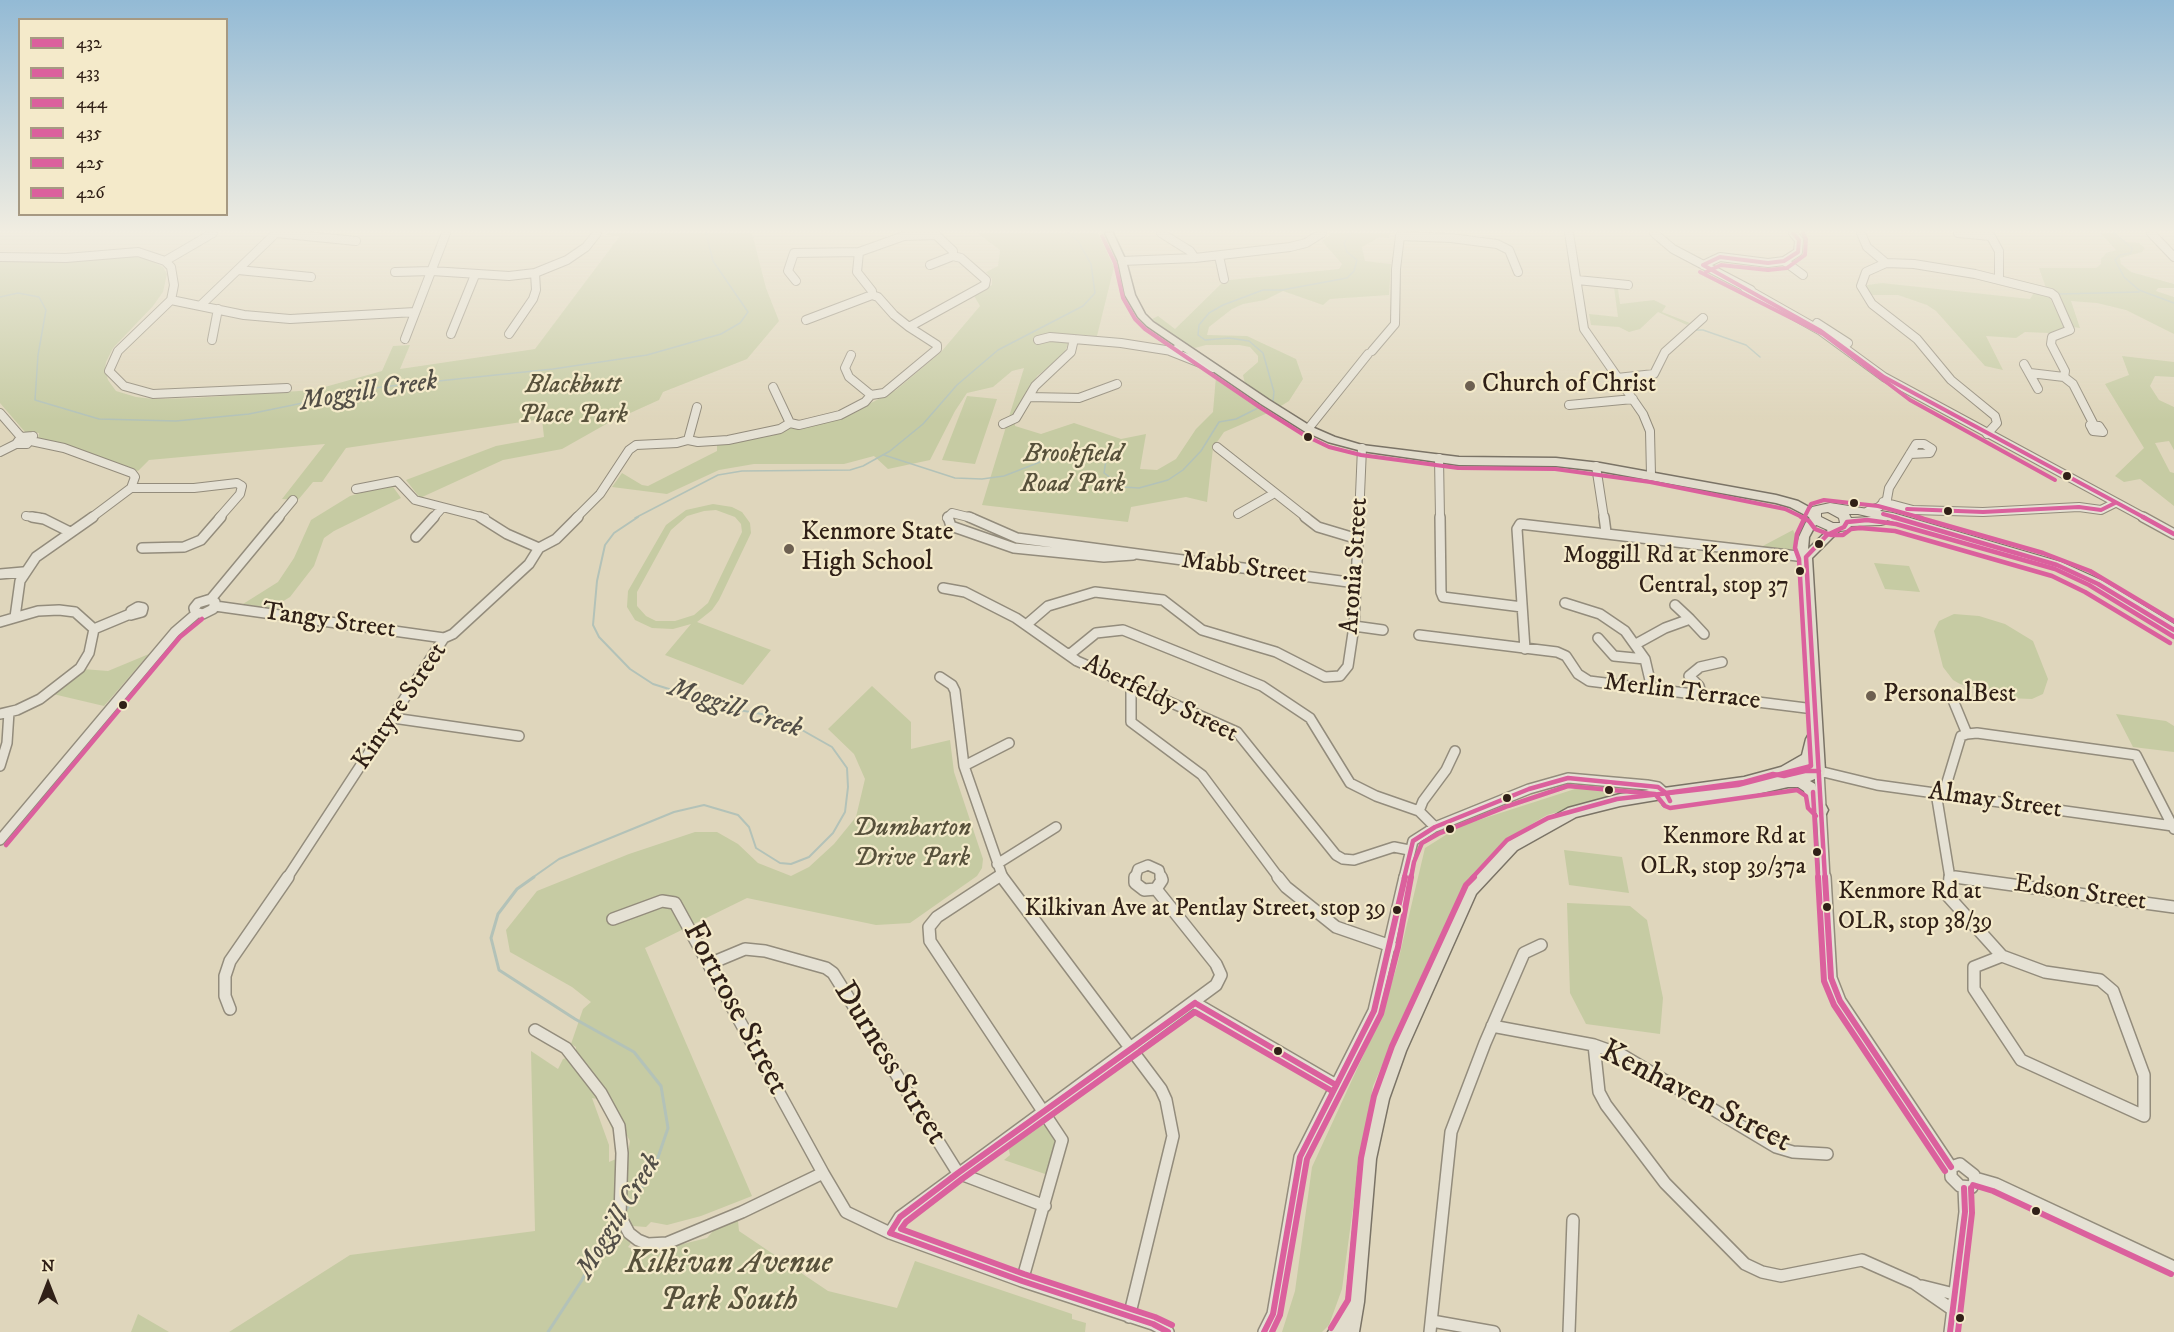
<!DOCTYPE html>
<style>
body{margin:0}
#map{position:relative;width:2174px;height:1332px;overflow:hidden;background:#dfd6bc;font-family:"IM FELL DW Pica",serif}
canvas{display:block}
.legend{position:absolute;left:18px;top:18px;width:210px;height:198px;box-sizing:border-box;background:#f4eaca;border:2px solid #a69982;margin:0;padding:8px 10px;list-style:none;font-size:18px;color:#302017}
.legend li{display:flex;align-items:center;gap:12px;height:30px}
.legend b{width:30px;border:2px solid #a69982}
.north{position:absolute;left:18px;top:1254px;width:60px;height:60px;-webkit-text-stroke:4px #f4eaca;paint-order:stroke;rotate:0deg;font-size:16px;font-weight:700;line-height:24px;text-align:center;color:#302017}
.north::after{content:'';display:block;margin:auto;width:21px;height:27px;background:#302017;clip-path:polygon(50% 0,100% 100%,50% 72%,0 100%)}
</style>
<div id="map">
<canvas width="2174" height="1332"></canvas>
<ul class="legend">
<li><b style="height:8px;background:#db609d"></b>432</li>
<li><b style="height:8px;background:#db609d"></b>433</li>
<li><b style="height:8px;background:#db609d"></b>444</li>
<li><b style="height:8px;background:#db609d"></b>435</li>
<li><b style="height:8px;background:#db609d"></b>425</li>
<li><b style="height:8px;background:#db609d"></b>426</li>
</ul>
<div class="north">N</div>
</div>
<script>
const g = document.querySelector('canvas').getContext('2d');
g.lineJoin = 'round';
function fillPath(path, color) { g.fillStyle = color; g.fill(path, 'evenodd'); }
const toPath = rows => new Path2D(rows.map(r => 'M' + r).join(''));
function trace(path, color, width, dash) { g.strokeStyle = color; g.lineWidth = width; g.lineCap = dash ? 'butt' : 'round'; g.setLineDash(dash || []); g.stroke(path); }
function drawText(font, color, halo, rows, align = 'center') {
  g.font = font + ' "IM FELL DW Pica",serif'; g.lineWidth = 4.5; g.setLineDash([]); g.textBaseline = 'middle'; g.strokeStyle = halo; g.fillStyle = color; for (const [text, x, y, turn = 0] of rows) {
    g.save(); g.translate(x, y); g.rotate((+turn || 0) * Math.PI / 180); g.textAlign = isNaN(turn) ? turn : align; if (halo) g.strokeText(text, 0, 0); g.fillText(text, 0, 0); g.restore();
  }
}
fillPath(toPath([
 [607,233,752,233,766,288,779,321,747,359,663,392,659,400,608,423,562,449,503,460,420,498,406,480,496,446,544,437,542,419,346,448,322,482,313,482,298,500,282,499,325,444,149,460,138,471,67,445,38,439,39,433,25,432,0,403,0,261,59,262,127,255,148,259,163,267,167,274,163,292,153,306,113,348,106,362,105,369,108,380,116,391,136,397,154,399,194,398,314,390,382,371,393,346,410,345,400,369,535,349,619,237,606,235],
 [977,233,1098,233,1114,267,1097,336,1072,334,1064,354,1037,376,1015,416,1015,426,1041,434,1074,423,1121,439,1146,434,1140,469,1157,470,1176,459,1196,429,1213,412,1216,376,1270,412,1224,432,1213,448,1207,502,1186,497,1131,507,1128,522,982,505,1024,368,1012,371,993,387,967,393,955,411,930,460,888,469,874,456,844,464,754,464,719,470,667,494,612,487,622,473,642,485,648,486,717,451,717,443,844,417,896,390,941,352,980,306,973,294,992,285,992,279,986,272,998,266,1000,250],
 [1332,233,1390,233,1389,238,1380,237,1362,247,1365,261,1391,264,1389,295,1330,299,1323,305,1283,291,1265,300,1243,304,1232,309,1209,327,1207,335,1247,336,1296,359,1303,379,1289,401,1281,406,1278,407,1245,384,1243,375,1258,362,1258,356,1250,347,1239,345,1206,345,1195,348,1175,338,1152,319,1158,316,1175,329,1222,283,1229,280,1339,269,1342,264,1322,241],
 [2100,233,2115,233,2126,242,2139,243,2145,248,2142,252,2120,258,2121,264,2131,272,2174,284,2174,288,2158,288,2156,291,2174,297,2174,334,2126,310,2097,303,2071,301,2080,328,2073,327,2058,296,2046,288,2039,268,2096,268,2101,264,2101,259,2106,253,2116,250],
 [1882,283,2030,299,2035,291,2049,296,2065,329,2049,333,2025,332,2016,338,1986,336,2003,370,1985,366,1936,311,1927,305,1898,295,1872,295,1867,289,1867,285],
 [1614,288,1618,289,1620,304,1654,300,1666,306,1662,312,1690,323,1687,325,1658,312,1640,329,1629,332,1619,327,1591,325,1589,314,1618,317],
 [2122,356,2174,362,2174,377,2155,376,2150,386,2159,400,2174,407,2174,450,2169,441,2155,443,2170,472,2174,473,2174,506,2140,479,2124,482,2115,476,2144,448,2105,384,2129,375],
 [967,396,997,399,975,464,942,460],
 [391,484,401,498,334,531,324,538,314,566,290,597,272,608,243,604,278,582,294,558,311,520,350,496],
 [713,504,732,507,742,512,750,523,751,533,719,600,712,610,697,622,771,650,743,685,665,655,691,624,673,629,652,628,635,620,627,607,628,591,666,525,686,510],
 [716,510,735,517,741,524,742,532,708,603,694,615,675,621,656,621,646,616,637,606,637,592,671,530,687,516,704,511],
 [1793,530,1798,541,1795,551,1759,548],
 [1874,563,1909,566,1920,592,1885,589],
 [1954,614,1979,616,2005,624,2033,641,2048,679,2043,694,2032,699,2007,698,1960,684,1953,680,1943,667,1934,631,1939,621],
 [149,654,104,706,53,694,83,669,108,671],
 [872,686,911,722,911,749,950,740,954,772,983,859,982,868,977,876,910,923,876,925,747,898,645,948,752,1196,701,1216,667,1225,651,1222,646,1227,620,1225,632,1242,628,1247,643,1254,707,1238,714,1230,735,1220,738,1221,739,1231,828,1291,897,1308,915,1261,1072,1314,1072,1319,1086,1323,1085,1332,229,1332,350,1255,535,1231,531,1051,558,1069,563,1059,576,1055,576,1047,571,1044,583,1009,591,1002,572,987,510,952,506,930,537,891,629,854,695,832,717,832,738,844,758,863,791,876,809,867,834,844,856,817,865,779,854,754,828,729],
 [592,1098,597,1099,601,1103,612,1129,626,1134,630,1141,627,1159,616,1159,609,1162,609,1145],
 [2116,714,2166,721,2174,726,2174,752,2133,747],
 [1578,788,1614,790,1614,796,1547,815,1510,837,1467,883,1421,977,1373,1086,1359,1163,1342,1289,1329,1325,1322,1332,1282,1332,1295,1291,1312,1167,1380,1019,1397,966,1425,848,1460,826],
 [1564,850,1622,857,1629,893,1569,885],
 [1567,903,1630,906,1647,920,1663,998,1660,1034,1586,1024,1570,993],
 [1040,1124,1045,1126,1057,1144,1048,1175,1004,1160,1010,1155,1008,1146],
 [138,1314,169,1332,131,1332]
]), '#c6cba3');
trace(toPath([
 [2114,233,2132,248,2131,253,2120,255,2115,260,2124,277,2139,290,2174,303],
 [2058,294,2139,292],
 [0,297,18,293,39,297,46,310,38,355,35,400,99,419,176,421,249,414,381,387,553,369,647,355,721,334,740,323,748,312,713,261,706,233],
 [1695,330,1703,330,1746,345,1760,357],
 [1269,403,1273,401,1274,392,1263,353,1249,341,1229,338,1205,340,1198,335,1199,325,1209,313,1223,305,1263,290,1282,290,1347,278,1354,271,1357,260,1347,252,1344,243,1351,233],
 [884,455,955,478,982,479,1004,476,1058,455,1080,452,1099,454,1106,460,1104,473,1123,487,1139,488,1168,480,1183,470,1201,451,1219,422,1236,419,1264,405],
 [635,518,718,475,742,471,850,470,863,466,890,451,923,424,957,385,998,350,1083,306,1095,293,1091,264,1078,241,1068,233]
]), '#b3c2b8', 1.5);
trace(toPath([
 [532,878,559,859,674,812,704,805,738,815,749,827,756,848,780,863,791,864,809,857,833,833,845,812,848,787,847,768,832,747,779,717,733,709,653,684,630,669,599,637,593,625,597,581,605,545,614,533,638,517]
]), '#b3c2b8', 2);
trace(toPath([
 [534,877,517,889,498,914,491,938,499,970,575,1019,634,1052,661,1086,668,1128,653,1172,625,1211],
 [548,1332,582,1280,608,1228,616,1219]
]), '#b3c2b8', 3);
const minorFar2 = toPath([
 [1161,233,1190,251,1195,258],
 [1569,233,1584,329,1643,414,1650,431,1651,475],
 [1654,233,1673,249,1751,290],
 [1861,233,1867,247,1886,263],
 [1958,233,1990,236],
 [1989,233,1999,251,1999,279],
 [2151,233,2174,257],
 [936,235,953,251,953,256,961,258,986,280,985,285,909,327,894,315,878,297,872,295,872,291,857,272,859,252,904,236,936,235],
 [1219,256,1224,279],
 [0,257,66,258,138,252,165,261,171,267,174,285,171,300,118,351,109,371,124,386,153,394,287,388],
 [165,261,213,233],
 [1122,261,1195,258,1290,247,1306,243,1322,233],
 [1784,261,1803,275],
 [930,265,953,256],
 [1703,265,1720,257,1768,263,1784,261,1798,252,1799,240,1793,233],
 [238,270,311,277],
 [395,272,432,271,509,276,535,273,567,260,586,247,597,233],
 [1577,280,1628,285],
 [796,281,788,271,794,253,859,252],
 [1745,288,1821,331,1884,377,2145,518],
 [171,300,244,315,290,319,415,312],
 [201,305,276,233,356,241],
 [806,320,872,295],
 [1817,323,1848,343],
 [451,334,475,275],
 [509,334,533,299,536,290,535,273],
 [405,339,446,233],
 [212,340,218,309],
 [1038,340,1050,337,1121,343,1172,351,1181,347],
 [1170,351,1213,368],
 [1372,351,1395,324,1396,269,1400,236,1451,238,1497,244,1509,250,1518,272],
 [851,355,845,368,849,377,871,395],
 [2024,364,2038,389],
 [2030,373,2064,377],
 [1617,378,1654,374,1665,352,1703,318],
 [773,387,790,423],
 [1029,397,1079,398,1117,384],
 [1569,405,1633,399],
 [0,413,21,437],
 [1003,424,1016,418,1035,386,1071,352,1074,339],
 [2090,425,2099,426,2103,432,2093,431,2090,425],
 [1308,429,1368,354],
 [1987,434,1997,423,1995,416,1951,380,1917,339,1872,304,1861,286,1866,272,1886,263,1914,264,1975,274,2051,293,2055,296,2070,330,2052,337,2051,344,2065,371,2064,377,2073,384,2094,425],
 [33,436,27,444,16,444,21,437,33,436],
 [688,440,697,407],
 [31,441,64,448,132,473,135,477,131,488,91,518],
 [1217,447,1307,518],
 [0,452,16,444],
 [1439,458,1440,518],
 [1596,466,1604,518],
 [131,488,194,488,237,483,242,486,240,494,219,518],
 [356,489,397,481,415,500,485,518],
 [1887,499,1889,488,1916,444,1924,444,1932,449,1930,453,1910,454],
 [1883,502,1913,510,1983,512,2079,507,2101,510,2115,503],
 [1868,511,1879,507,1887,499],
 [1238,514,1273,494],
 [26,516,41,518],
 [278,518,293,500],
 [433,518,442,508],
 [576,518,600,494,629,450,636,445,677,443,688,440,698,442,728,440,780,429,790,423,799,425,840,415,865,402,871,395,884,393,937,349,937,345,909,327],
 [947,518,952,513,972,518],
 [1359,518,1362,448]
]);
const minorFar1 = toPath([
 [32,517,44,519,70,532],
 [480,517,507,534,539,548],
 [948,517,951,526,1014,548,1104,557,1133,555],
 [969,517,1017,538,1356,583],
 [1305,517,1318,527,1358,539],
 [1440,517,1441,592,1443,597,1522,607],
 [1604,517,1606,532],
 [2143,517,2174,534],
 [416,537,434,517],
 [142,548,184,547,201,540,221,517],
 [0,574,23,572],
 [943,588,965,592,1016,618,1077,661,1237,732,1336,855,1343,859,1354,860,1394,847,1409,850],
 [211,599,279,517],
 [211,599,215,602,213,609,203,614,195,612,194,608,198,603,211,599],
 [1565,603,1600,614,1625,631,1645,659,1652,689],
 [1675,605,1690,619],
 [215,606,444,638],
 [138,607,143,608,142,612,131,615,131,611,138,607],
 [15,617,20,581,36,557,93,517],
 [0,622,38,611,59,610,75,612,94,629,89,653,80,668,40,699,17,710,0,714],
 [1026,625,1048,606,1095,592,1163,600,1202,630,1276,652,1325,677,1340,676,1348,666,1354,626,1359,517],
 [1354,626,1383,630],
 [94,629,130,614],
 [1419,635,1557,652,1566,656,1578,674,1589,681,1814,709],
 [1598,638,1614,656,1645,659],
 [1636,644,1665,628,1690,619,1704,634],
 [1525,649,1517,529,1520,524,1806,557],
 [1069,655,1096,633,1123,630,1262,686,1310,718,1350,783,1376,796,1419,811,1435,827],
 [940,677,952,685,955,691,964,766,1003,878],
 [1134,687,1131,692,1131,722,1202,775,1279,878],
 [1702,696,1699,686,1689,676,1700,667,1722,662],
 [393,718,519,736],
 [1967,734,1977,733,2136,755,2174,829],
 [0,766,7,743,9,712],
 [964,766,1009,743],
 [1419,811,1423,801,1446,770,1455,751],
 [0,840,175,632,197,613],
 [997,864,1056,827],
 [1950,876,1966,878],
 [287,878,444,638,453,634,529,564,539,548,556,539,578,517],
 [996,878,1001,875],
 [1135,878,1138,869,1148,865,1159,870,1161,878],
 [1404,878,1413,841,1435,827,1529,789,1568,778,1647,785,1658,787,1667,795],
 [1825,878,1819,771,1877,785,2173,826],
 [1950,878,1937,799,1944,792,1961,736,1967,734,1953,700]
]);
const minor = toPath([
 [998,877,937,917,929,927,930,941,1062,1140,1022,1281],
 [1002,877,1161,1089,1166,1100,1173,1136,1129,1317],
 [1135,877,1135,883,1144,890,1156,889],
 [1278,877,1286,887,1336,927,1391,946],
 [1825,877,1831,978,1840,1001,1951,1167],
 [1950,877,1948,896,2002,956],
 [1955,877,2174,907],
 [1156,889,1162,880,1161,877],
 [613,919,662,901,675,903,823,1173],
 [2002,956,2045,972,2100,980,2113,991,2144,1075,2144,1116,2021,1060,1974,989,1974,967,2002,956],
 [709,964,745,949,765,951,826,968,833,973,958,1173,1045,1206],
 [1195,1003,1336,1085],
 [230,1009,225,996,225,976,230,961,288,877],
 [1492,1026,1594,1045,1622,1055,1776,1147,1793,1152,1827,1154],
 [535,1030,566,1048,601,1093,619,1126,622,1153,620,1216,629,1233,638,1240,648,1244,667,1243,742,1212,823,1173,846,1212,890,1233,1022,1281,1153,1324,1168,1332],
 [1594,1045,1599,1092,1606,1105,1665,1183,1745,1264,1762,1272,1781,1276,1862,1260,1914,1283,1953,1310],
 [1960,1164,1974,1175,1975,1181,1972,1187,1960,1186,1951,1177,1951,1167,1960,1164],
 [1975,1178,1996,1184,2174,1267],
 [890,1233,900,1217,1216,985,1221,975,1216,964,1156,889],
 [1922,1286,1954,1294],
 [1432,1321,1494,1332],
 [1264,1332,1273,1314,1300,1157,1374,1011,1405,877],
 [1430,1332,1451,1132,1485,1043,1524,953,1541,945],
 [1569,1332,1573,1220],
 [1950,1332,1965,1212,1964,1188]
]);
const major = toPath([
 [1105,233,1113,233,1126,261,1135,295,1145,314,1153,322,1269,400,1312,427,1335,437,1362,445,1459,457,1556,458,1600,463,1776,495,1798,501,1818,512,1821,520,1815,526,1809,537,1808,549,1832,526,1836,525,1841,529,1812,558,1825,771,1824,775,1810,781,1815,784,1821,802,1826,806,1828,810,1826,814,1821,816,1810,809,1804,791,1798,787,1788,787,1739,798,1668,807,1663,805,1662,799,1620,806,1576,817,1517,850,1476,894,1406,1051,1389,1099,1376,1159,1364,1302,1359,1332,1328,1332,1347,1301,1360,1159,1373,1099,1394,1044,1466,886,1507,842,1568,808,1620,794,1744,777,1781,767,1802,755,1806,739,1810,732,1800,557,1796,548,1799,537,1807,520,1811,518,1790,507,1776,503,1600,471,1556,466,1459,465,1362,451,1328,442,1304,431,1261,404,1147,326,1138,317,1125,295,1118,261,1105,233],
 [1812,762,1812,768,1788,776,1803,769,1812,762]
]);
const highway = toPath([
 [1830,503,1893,513,2061,562,2103,581,2174,624,2174,635,2093,587,2053,568,1887,520,1885,524,1881,525,1851,526,1848,530,1832,532,1812,523,1808,515,1812,507,1830,503],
 [1828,512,1839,518,1840,523,1833,523,1821,517,1821,513,1828,512],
 [1849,514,1858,514,1871,517,1851,518,1849,514]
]);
trace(minorFar2, '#938c7c', 10);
trace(minorFar1, '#938c7c', 12);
trace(minor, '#938c7c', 14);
trace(major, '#7a7366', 3);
trace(highway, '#7a7366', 2);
trace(minorFar2, '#e5e1d4', 8);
trace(minorFar1, '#e5e1d4', 9);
trace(minor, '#e5e1d4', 11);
fillPath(major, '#e1dccc');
fillPath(highway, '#e1dccc');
trace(toPath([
 [1666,793,1744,782,1773,774,1784,776,1805,771,1819,771],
 [1404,878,1413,841,1435,827,1529,789,1568,778,1658,787,1666,793,1670,801],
 [1825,878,1806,557,1827,535,1844,527,1847,522,1867,520,1896,524,2055,569,2089,585,2174,637]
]), '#db609d', 4.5);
trace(toPath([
 [1825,877,1831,978,1840,1001,1951,1167],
 [1195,1003,1336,1085],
 [890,1233,900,1217,958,1173,1195,1003],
 [890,1233,1022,1281,1153,1324,1168,1332],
 [1264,1332,1273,1314,1300,1157,1374,1011,1405,877],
 [1950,1332,1965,1212,1964,1188]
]), '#db609d', 6);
trace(toPath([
 [1813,792,1818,878],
 [1411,878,1414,862,1422,843,1438,834,1508,806,1568,786,1655,794,1665,806,1670,808,1797,790,1806,796,1808,808,1816,816]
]), '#db609d', 4.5);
trace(toPath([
 [1818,877,1824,981,1834,1005,1945,1171],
 [1973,1185,1993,1191,2171,1274],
 [1172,1325,1155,1317,1024,1274,901,1229,906,1222,962,1179,1195,1012,1332,1091],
 [1272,1332,1280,1315,1307,1159,1381,1014,1398,947,1411,877],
 [1958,1332,1972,1213,1971,1188]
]), '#db609d', 6);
trace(toPath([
 [1804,518,1811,504,1824,500,1878,506,1922,518]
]), '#db609d', 4);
trace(toPath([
 [1917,517,2043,553,2090,571,2174,621],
 [1472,878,1507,840,1548,818,1617,799,1738,785,1811,766,1799,559,1795,548,1797,534,1805,517]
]), '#db609d', 4.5);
trace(toPath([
 [1331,1328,1348,1300,1361,1158,1374,1096,1392,1046,1466,885,1474,877]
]), '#db609d', 6);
trace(toPath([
 [1102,236,1115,263,1123,298,1135,319,1145,329,1261,408,1304,435,1329,447,1361,455,1458,468,1555,469,1650,482,1785,509,1804,518]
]), '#db609d', 4);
trace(toPath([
 [1801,517,1809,521,1815,529,1831,535,1843,535,1851,529,1860,528,1895,531,2052,576,2085,592,2170,643],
 [6,845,180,637,202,619]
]), '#db609d', 4.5);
trace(toPath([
 [1703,265,1821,331,1884,377,2145,518],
 [1703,265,1720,257,1768,263,1784,261,1798,252,1799,240,1793,233],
 [1907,509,1983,512,2079,507,2101,510,2115,503],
 [1883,514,1898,518]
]), '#db609d', 4);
trace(toPath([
 [1893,517,2057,565,2098,584,2174,630],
 [2143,517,2174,534]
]), '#db609d', 4.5);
trace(toPath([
 [1700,272,1823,334,1910,400,2055,480],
 [1706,272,1721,265,1768,270,1787,268,1805,255,1806,239,1803,233]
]), '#db609d', 4);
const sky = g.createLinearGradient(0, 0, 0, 420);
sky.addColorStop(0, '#93bad5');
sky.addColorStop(0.55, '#f1ede1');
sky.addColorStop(1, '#f1ede100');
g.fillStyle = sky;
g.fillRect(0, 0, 2174, 420);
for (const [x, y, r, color] of [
 [1470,386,6,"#6d6051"],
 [1308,437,5,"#302017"],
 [2067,476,5,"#302017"],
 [1854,503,5,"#302017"],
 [1948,511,5,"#302017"],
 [1819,544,5,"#302017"],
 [789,549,6,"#6d6051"],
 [1800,571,5,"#302017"],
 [1871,696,6,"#6d6051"],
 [123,705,5,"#302017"],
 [1609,790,5,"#302017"],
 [1507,798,5,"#302017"],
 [1450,829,5,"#302017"],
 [1817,852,5,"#302017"],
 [1827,907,5,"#302017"],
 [1397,910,5,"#302017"],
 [1278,1051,5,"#302017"],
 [2036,1211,5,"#302017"],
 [1960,1318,5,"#302017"]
]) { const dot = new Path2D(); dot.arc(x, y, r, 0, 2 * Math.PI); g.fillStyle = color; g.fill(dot); trace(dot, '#f4eaca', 2); }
drawText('24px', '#302017', '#f4eaca', [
 ["Moggill Rd at Kenmore",1789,557],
 ["Central, stop 37",1789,587],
 ["Kenmore Rd at",1806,838],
 ["OLR, stop 39/37a",1806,868],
 ["Kenmore Rd at",1838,893,"left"],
 ["OLR, stop 38/39",1838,923,"left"],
 ["Kilkivan Ave at Pentlay Street, stop 39",1386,910]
], 'right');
drawText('26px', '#302017', '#f4eaca', [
 ["Church of Christ",1482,386],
 ["Kenmore State",801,534],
 ["High School",801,564],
 ["PersonalBest",1883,696]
], 'left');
drawText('italic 26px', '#57513b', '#f4eaca', [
 ["Blackbutt",573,387],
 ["Place Park",573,417],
 ["Brookfield",1073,456],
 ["Road Park",1073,486],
 ["Dumbarton",912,830],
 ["Drive Park",912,860]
]);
drawText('26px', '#302017', '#f4eaca', [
 ["Aronia Street",1356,566,-86],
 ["Mabb Street",1244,569,7],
 ["Tangy Street",329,622,8],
 ["Merlin Terrace",1682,693,7],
 ["Aberfeldy Street",1160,700,26],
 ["Kintyre Street",401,707,-56],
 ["Almay Street",1995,802,8],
 ["Edson Street",2080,894,8]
]);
drawText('italic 27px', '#524e47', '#f4eaca', [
 ["Moggill Creek",369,393,-9],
 ["Moggill Creek",735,710,18],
 ["Moggill Creek",620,1217,-59]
]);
drawText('32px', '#302017', '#f4eaca', [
 ["Fortrose Street",734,1009,62],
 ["Durness Street",889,1064,58],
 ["Kenhaven Street",1695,1098,27]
]);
drawText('italic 32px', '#57513b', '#f4eaca', [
 ["Kilkivan Avenue",729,1265],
 ["Park South",729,1302]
]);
</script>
